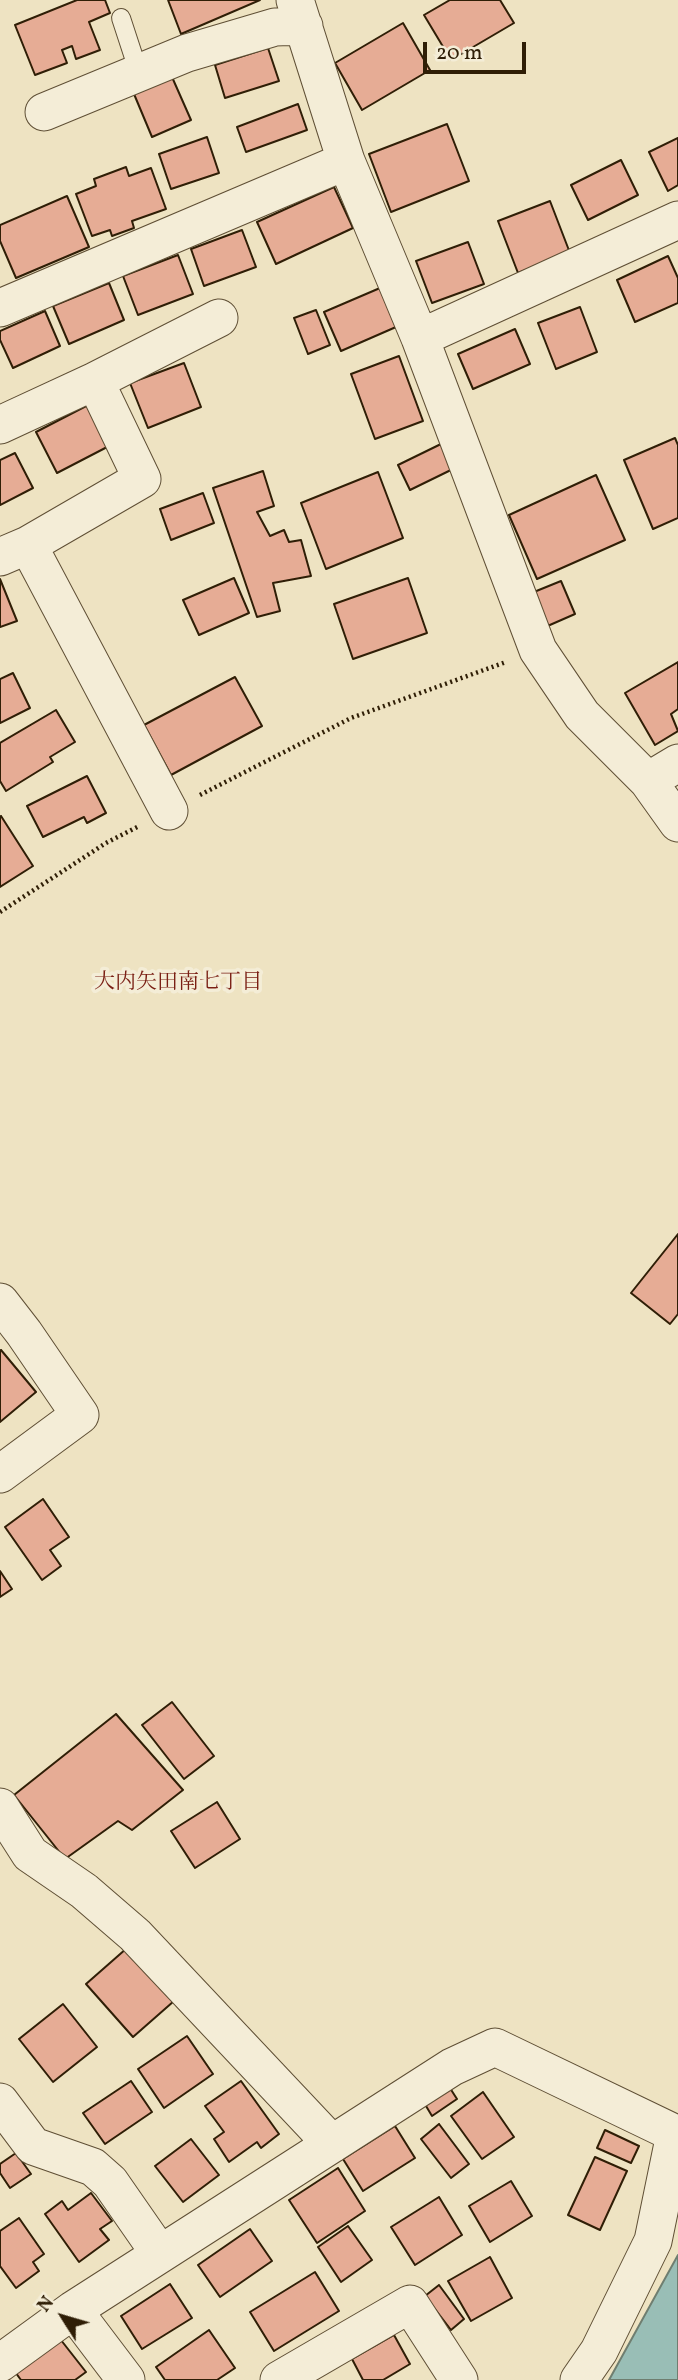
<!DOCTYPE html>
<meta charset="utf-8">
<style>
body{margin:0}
#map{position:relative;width:678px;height:2380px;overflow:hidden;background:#eee3c2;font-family:Vollkorn,serif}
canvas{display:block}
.north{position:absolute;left:28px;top:2282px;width:70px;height:70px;-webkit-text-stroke:5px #f4edd7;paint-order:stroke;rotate:307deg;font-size:19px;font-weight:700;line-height:28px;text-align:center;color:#2f1e06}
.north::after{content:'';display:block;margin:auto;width:24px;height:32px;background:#2f1e06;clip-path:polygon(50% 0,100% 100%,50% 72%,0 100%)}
.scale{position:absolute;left:423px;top:42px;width:103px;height:32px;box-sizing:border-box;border:4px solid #2f1e06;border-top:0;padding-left:9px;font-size:21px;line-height:24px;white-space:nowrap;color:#2f1e06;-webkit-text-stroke:5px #f4edd7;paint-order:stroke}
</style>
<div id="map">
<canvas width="678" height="2380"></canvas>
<div class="north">N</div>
<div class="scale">20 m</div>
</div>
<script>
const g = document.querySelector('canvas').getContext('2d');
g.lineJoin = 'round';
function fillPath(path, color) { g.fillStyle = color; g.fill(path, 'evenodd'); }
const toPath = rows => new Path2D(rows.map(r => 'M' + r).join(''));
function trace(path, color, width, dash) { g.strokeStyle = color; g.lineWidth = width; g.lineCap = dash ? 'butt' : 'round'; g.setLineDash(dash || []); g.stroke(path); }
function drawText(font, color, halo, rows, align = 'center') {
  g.font = font + ' Vollkorn,"Noto Serif JP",serif'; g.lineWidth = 7; g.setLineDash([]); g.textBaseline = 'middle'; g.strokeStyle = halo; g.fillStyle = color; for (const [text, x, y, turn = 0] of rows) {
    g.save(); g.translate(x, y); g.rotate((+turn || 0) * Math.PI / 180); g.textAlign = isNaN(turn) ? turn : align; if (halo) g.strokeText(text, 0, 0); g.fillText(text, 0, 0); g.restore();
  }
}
const water = toPath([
 [678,2255,678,2380,609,2380,678,2255]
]);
fillPath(water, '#99beb6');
trace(water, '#6f7e70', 2);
const building = toPath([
 [77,0,105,0,110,13,89,22,100,50,76,59,72,46,62,50,67,63,35,75,15,25,77,0],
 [168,0,260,0,181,34,168,0],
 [450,0,500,0,514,23,451,60,424,15,450,0],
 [403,23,430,70,362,110,335,63,403,23],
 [268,48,279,81,225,98,215,65,268,48],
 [172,77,191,120,152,137,134,94,172,77],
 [298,104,307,130,246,152,237,127,298,104],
 [447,124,469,181,391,212,369,154,447,124],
 [207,137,219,173,171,189,159,154,207,137],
 [678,138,678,185,668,191,649,152,678,138],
 [621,160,638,195,588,220,571,185,621,160],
 [126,167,129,176,151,168,166,209,132,221,134,228,112,236,110,230,92,236,76,194,96,186,94,179,126,167],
 [334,187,353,228,276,264,257,222,334,187],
 [67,196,89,247,16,278,0,241,0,225,67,196],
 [550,201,570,253,518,273,498,221,550,201],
 [242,230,256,267,204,286,191,249,242,230],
 [468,242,484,284,432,303,416,261,468,242],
 [178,255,193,294,138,315,123,276,178,255],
 [668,256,678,278,678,303,635,322,617,280,668,256],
 [109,283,124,320,69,344,53,306,109,283],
 [380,288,396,327,341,351,324,312,380,288],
 [580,307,597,352,556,369,538,323,580,307],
 [316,310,330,345,308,354,294,318,316,310],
 [45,311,60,346,13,368,0,340,0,331,45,311],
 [515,329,530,364,473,389,458,354,515,329],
 [399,356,423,421,375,439,351,374,399,356],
 [184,363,201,407,148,428,130,383,184,363],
 [90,404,111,445,57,473,36,432,90,404],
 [675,438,678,445,678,518,653,529,624,460,675,438],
 [443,443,455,468,410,490,398,465,443,443],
 [15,453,33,488,0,505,0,460,15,453],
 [263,471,274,506,257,512,270,536,284,530,289,542,301,540,311,576,273,583,280,611,257,617,213,488,263,471],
 [378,472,403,538,326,569,301,503,378,472],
 [596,475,625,540,537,579,509,515,596,475],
 [203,493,214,523,171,540,160,509,203,493],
 [234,578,249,613,199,635,183,600,234,578],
 [408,578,427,633,353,659,334,604,408,578],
 [0,579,17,621,0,627,0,579],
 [561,581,575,614,543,628,529,594,561,581],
 [678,662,678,709,671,714,678,731,655,745,625,693,678,662],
 [13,673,30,708,0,723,0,679,13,673],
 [235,677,262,726,171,775,144,725,235,677],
 [56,710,75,742,50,757,53,762,6,791,0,781,0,743,56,710],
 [87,776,106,813,87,823,84,817,43,837,27,806,87,776],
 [1,816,33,866,0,887,0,817,1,816],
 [678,1234,678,1314,670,1324,631,1293,678,1234],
 [1,1350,36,1392,0,1422,0,1351,1,1350],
 [43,1499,69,1537,50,1550,61,1566,42,1580,5,1527,43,1499],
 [0,1571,12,1589,0,1597,0,1571],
 [172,1702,214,1756,184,1779,142,1725,172,1702],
 [116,1714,183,1790,132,1830,118,1821,65,1859,14,1795,116,1714],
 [217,1802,240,1839,195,1868,171,1831,217,1802],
 [127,1948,174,2001,133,2037,86,1984,127,1948],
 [63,2004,97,2047,53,2082,19,2039,63,2004],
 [187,2036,213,2074,164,2108,138,2069,187,2036],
 [131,2081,152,2112,105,2144,83,2113,131,2081],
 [241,2081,279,2134,261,2148,257,2142,229,2162,214,2139,224,2132,205,2106,241,2081],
 [448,2085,457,2099,432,2116,423,2101,448,2085],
 [483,2092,514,2137,482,2159,451,2116,483,2092],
 [439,2124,469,2164,451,2178,421,2139,439,2124],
 [395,2126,415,2158,363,2191,343,2159,395,2126],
 [605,2130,639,2146,631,2163,597,2148,605,2130],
 [191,2139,219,2175,183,2202,155,2166,191,2139],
 [16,2153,31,2174,10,2188,0,2173,0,2164,16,2153],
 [595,2157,627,2171,600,2230,568,2215,595,2157],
 [338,2168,365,2211,317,2243,289,2200,338,2168],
 [511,2181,532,2216,490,2242,469,2206,511,2181],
 [91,2193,112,2221,100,2229,109,2240,79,2262,45,2214,62,2201,68,2210,91,2193],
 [439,2197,462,2235,415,2265,391,2227,439,2197],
 [19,2218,44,2254,33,2262,39,2271,16,2288,0,2266,0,2231,19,2218],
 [348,2226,372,2260,341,2282,318,2247,348,2226],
 [250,2229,272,2261,220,2297,198,2265,250,2229],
 [490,2257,512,2298,471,2321,448,2281,490,2257],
 [315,2272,339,2311,274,2351,250,2312,315,2272],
 [170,2284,192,2318,142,2349,121,2316,170,2284],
 [439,2285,464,2319,451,2330,425,2296,439,2285],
 [209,2330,235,2368,217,2380,165,2380,156,2367,209,2330],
 [57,2335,86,2372,75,2380,21,2380,13,2369,57,2335],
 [394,2335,410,2364,383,2380,363,2380,352,2359,394,2335]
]);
fillPath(building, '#e6ac95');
trace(building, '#2f1e06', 2);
const service = toPath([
 [121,18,139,73]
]);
const minor = toPath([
 [295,0,346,161,420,338,538,650,582,715,648,781,678,823],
 [44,112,187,53,275,27,304,26],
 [0,308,346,161],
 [420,338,678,220],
 [0,425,95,381,219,318],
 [28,545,142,479,95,381],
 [0,557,28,545,169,811],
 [648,781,678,763],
 [0,1302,24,1333,80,1415,0,1474],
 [0,1807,30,1854,84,1891,135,1935,332,2144],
 [0,2102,33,2146,93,2167,110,2182,160,2254],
 [73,2310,126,2380],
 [0,2363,73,2310,452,2067,495,2047,678,2135],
 [279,2380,410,2304,459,2380],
 [579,2380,599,2351,653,2241,675,2134]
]);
trace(service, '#5f4f35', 20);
trace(minor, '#5f4f35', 39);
trace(toPath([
 [200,795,351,718,506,662],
 [0,912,106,843,139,826]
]), '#2f1e06', 4.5, [2, 3.5]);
trace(service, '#f4edd7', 18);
trace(minor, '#f4edd7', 37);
drawText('21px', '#7a1f14', '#f4edd7', [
 ["大内矢田南七丁目",178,984]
]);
</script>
